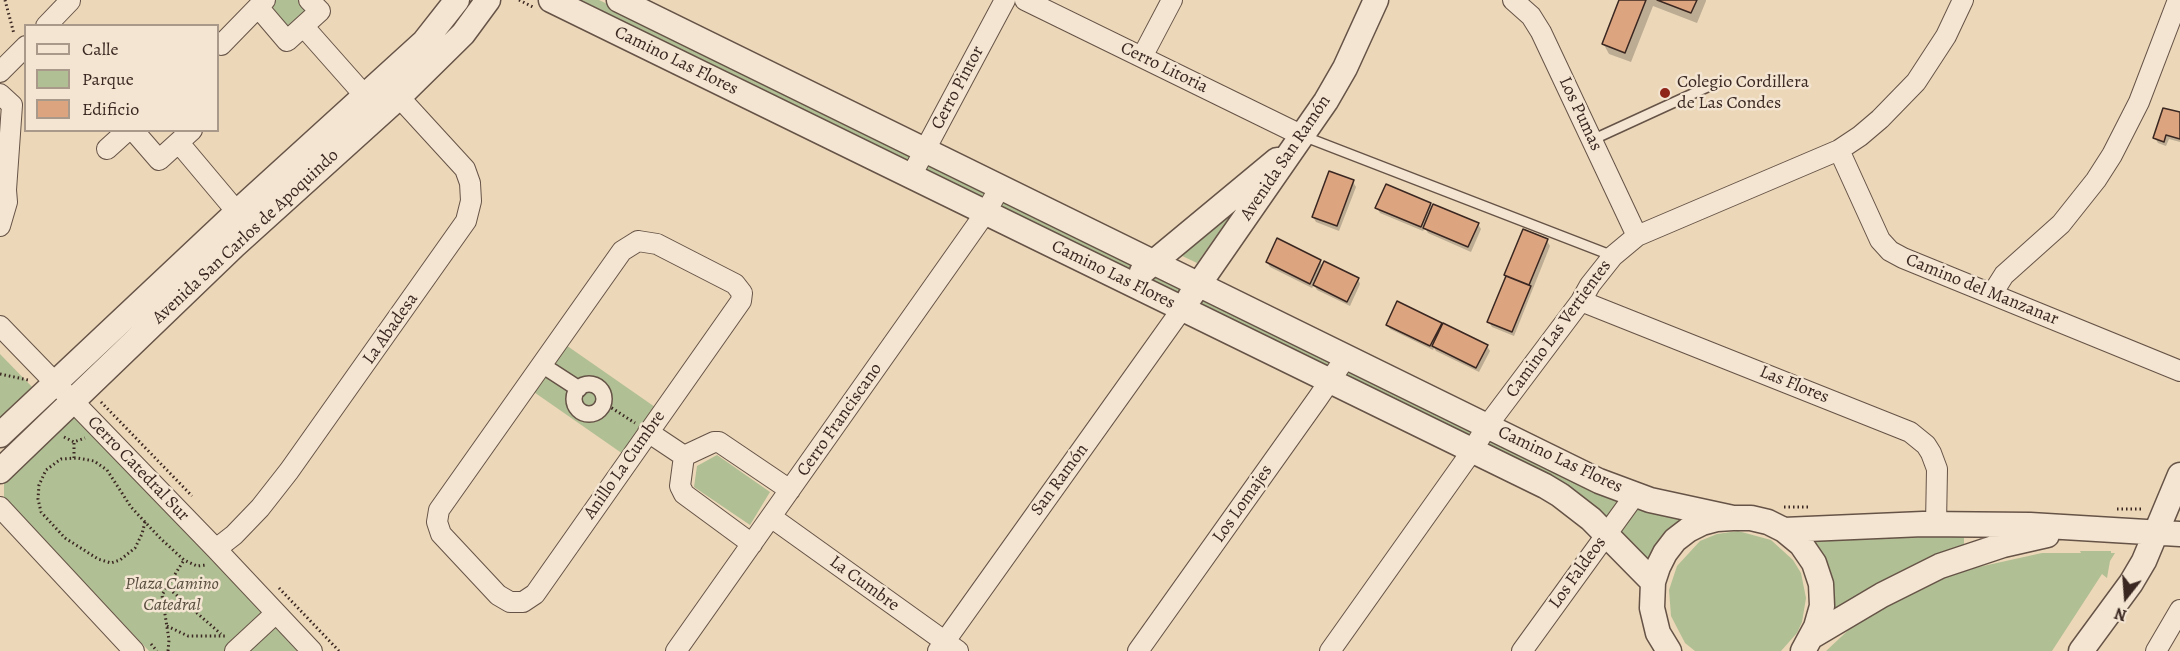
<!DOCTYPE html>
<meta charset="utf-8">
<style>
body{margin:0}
#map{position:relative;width:2180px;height:651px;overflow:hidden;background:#ecd7b8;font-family:Alegreya,serif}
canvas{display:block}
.legend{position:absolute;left:24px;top:24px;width:195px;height:108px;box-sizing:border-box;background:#f3e5d1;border:2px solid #a9998b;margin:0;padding:8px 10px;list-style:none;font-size:18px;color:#3a2721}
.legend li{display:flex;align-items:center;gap:12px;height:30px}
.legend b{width:30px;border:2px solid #a9998b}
.north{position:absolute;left:2096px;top:567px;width:60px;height:60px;-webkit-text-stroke:4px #f3e5d1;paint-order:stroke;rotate:197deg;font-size:16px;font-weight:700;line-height:24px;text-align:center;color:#3a2721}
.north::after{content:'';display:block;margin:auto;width:21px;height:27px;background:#3a2721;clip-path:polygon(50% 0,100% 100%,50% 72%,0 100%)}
</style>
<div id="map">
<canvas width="2180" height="651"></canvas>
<ul class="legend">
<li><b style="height:8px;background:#f3e5d1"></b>Calle</li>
<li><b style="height:16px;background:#b1bf94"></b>Parque</li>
<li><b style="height:16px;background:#dca580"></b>Edificio</li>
</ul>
<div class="north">N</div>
</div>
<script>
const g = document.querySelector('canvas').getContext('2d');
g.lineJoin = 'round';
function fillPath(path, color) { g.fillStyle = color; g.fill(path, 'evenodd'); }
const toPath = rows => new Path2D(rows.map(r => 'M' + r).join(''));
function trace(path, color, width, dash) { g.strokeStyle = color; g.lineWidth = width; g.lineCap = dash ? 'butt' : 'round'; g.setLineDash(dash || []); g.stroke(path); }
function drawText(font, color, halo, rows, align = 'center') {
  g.font = font + ' Alegreya,serif'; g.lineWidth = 5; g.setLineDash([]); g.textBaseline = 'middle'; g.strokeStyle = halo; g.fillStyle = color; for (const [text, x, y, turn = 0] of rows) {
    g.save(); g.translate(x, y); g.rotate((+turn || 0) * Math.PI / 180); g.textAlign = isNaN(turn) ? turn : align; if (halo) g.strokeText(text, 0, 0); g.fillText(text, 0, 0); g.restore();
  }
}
fillPath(toPath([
 [271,0,302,0,313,11,288,34,263,7],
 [573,0,599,0,1184,282,1680,518,1680,526,1653,569,1623,536],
 [1242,200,1197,263,1176,253],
 [563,343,655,407,623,454,531,390],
 [0,354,36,391,0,424],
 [74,415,226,572,298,651,149,651,4,498,4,478],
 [717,455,770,492,750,525,694,487,697,466],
 [1738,531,1771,540,1793,560,1801,573,1806,598,1802,622,1797,633,1781,651,1695,651,1685,643,1671,616,1669,590,1677,566,1700,541,1717,534],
 [1964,534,1964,547,1830,615,1808,539],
 [2080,551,2111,551,2111,553,2115,553,2110,561,2107,578,2102,574,2052,651,1826,651,1857,622,1947,574,2042,553,2081,553]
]), '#b1bf94');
fillPath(toPath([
 [1620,0,1706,0,1706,1,1697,23,1653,6,1631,62,1609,54,1603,43],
 [2180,114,2180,142,2169,139,2166,146,2158,143,2155,138],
 [1353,182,1356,187,1339,231,1316,222,1313,217],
 [1430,204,1433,209,1478,224,1481,229,1471,252,1428,233,1425,228,1423,231,1380,213,1377,208],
 [1524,231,1547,241,1550,246,1514,336,1492,327,1489,322],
 [1320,261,1323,267,1358,279,1360,284,1350,306,1317,290,1314,285,1312,288,1270,267,1267,262],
 [1387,324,1440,324,1443,328,1487,346,1490,351,1479,372,1436,351,1434,348,1433,350,1390,329]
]), '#0003');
const building = toPath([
 [1619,0,1646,0,1625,53,1602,44,1619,0],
 [1657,0,1697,0,1691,13,1657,0],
 [2163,108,2180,112,2180,139,2166,135,2164,142,2153,138,2163,108],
 [1329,171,1354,180,1337,226,1312,217,1329,171],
 [1386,184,1431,203,1421,227,1375,208,1386,184],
 [1433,204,1479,223,1468,247,1423,228,1433,204],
 [1523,229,1548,239,1529,285,1504,275,1523,229],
 [1277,238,1321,260,1310,284,1266,262,1277,238],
 [1324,261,1359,278,1347,302,1313,285,1324,261],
 [1506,276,1531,286,1512,332,1487,322,1506,276],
 [1397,301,1442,323,1430,346,1386,325,1397,301],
 [1443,323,1488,345,1476,368,1432,346,1443,323]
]);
fillPath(building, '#dca580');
trace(building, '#3a2721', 1.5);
const service = toPath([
 [1303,136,1613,256],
 [1592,140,1714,84]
]);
const pedestrian = toPath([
 [542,365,579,389],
 '574 399a15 15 0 1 1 30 0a15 15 0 1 1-30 0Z'
]);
const minor = toPath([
 [265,0,258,7,287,41,320,11,309,0],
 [1025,0,1303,136],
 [1513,0,1531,16,1541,32,1637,236],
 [46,26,70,1],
 [304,27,366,97],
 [221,45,258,7],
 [1142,57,1172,0],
 [0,72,26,46],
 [0,94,12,105,6,190,7,202,0,226],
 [133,130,159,160,192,130],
 [179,143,237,212],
 [107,149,128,130],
 [1839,150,1880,240,1890,251,1903,258,2180,371],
 [911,176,1005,0],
 [638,241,657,244,735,284,742,293,741,301,535,594,523,602,510,602,498,595,441,534,437,522,439,510,622,251,638,241],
 [1992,294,2004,275,2061,224,2096,180,2112,155,2139,102,2178,0],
 [1581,301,1910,432,1926,445,1931,453,1937,469,1936,524],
 [0,326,216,549,312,651],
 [648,432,684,456],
 [684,456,714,442,719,442,790,490],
 [684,456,680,486,684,494,752,544],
 [0,507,134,651],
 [771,517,958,651],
 [216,549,234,535,260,508,289,471,466,221,471,201,470,183,465,169,399,97],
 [235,651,276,613],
 [676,651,986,212,1000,187],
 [938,651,1182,309],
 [1138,651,1318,398,1346,357],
 [1330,651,1472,451,1487,426,1581,301,1590,285,1613,256,1637,236,1839,150,1860,136,1880,119,1916,82,1946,36,1963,0],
 [1522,651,1635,495],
 [2156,651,2180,610]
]);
const tertiary = toPath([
 [551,0,1545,486,1560,495,1591,519,1653,582],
 [619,0,1599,481,1650,500,1733,518],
 [1142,272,1277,160],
 [1190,297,1326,101,1345,68,1376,0],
 [0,435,237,212,424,42,457,0],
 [0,471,234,246,399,97,463,34,488,0],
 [1784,530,1923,524,2030,525,2180,534],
 [1811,637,1882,595,1940,566,2003,545,2047,535],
 [1669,651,1658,633,1652,608,1653,582,1658,567,1665,553,1675,540,1688,530,1702,523,1717,519,1733,518,1751,518,1768,522,1784,530,1801,544,1814,563,1821,584,1822,606,1816,627,1803,651],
 [2081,651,2131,583,2144,561,2180,475]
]);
trace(service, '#665347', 12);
trace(pedestrian, '#665347', 18);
trace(minor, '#665347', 22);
trace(tertiary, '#665347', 27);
trace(toPath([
 [5,0,14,34],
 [519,0,533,7],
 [0,374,28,380],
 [101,402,192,496],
 [604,403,635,423],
 [64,437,74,442,85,438],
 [74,458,74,442],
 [1784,507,1808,507],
 [2117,509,2144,509],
 [145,522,142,534,135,548,120,560,111,563,98,559,65,538,41,512,38,499,39,485,46,470,61,459,77,458,94,461,107,470,131,507,145,522,161,539,184,560,197,566,206,565],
 [166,586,221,634],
 [279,588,339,651],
 [167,626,188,636,225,636],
 [151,644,157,651],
 [168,651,169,640,162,595,184,560]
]), '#3a2721', 3, [1.5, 3]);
trace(service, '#f3e5d1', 9);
trace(pedestrian, '#f3e5d1', 15);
trace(minor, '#f3e5d1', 20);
trace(tertiary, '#f3e5d1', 24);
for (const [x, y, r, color] of [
 [1665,93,6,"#8f2418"]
]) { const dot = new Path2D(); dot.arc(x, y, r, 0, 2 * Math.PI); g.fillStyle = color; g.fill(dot); trace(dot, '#f3e5d1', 2); }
drawText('18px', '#3a2721', '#f3e5d1', [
 ["Camino Las Flores",676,61,26],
 ["Cerro Litoria",1164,68,26],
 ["Cerro Pintor",958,88,-62],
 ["Los Pumas",1580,114,65],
 ["Avenida San Ramón",1286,158,-56],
 ["Avenida San Carlos de Apoquindo",246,237,-43],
 ["Camino Las Flores",1113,275,26],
 ["Camino del Manzanar",1982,290,22],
 ["La Abadesa",391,329,-55],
 ["Camino Las Vertientes",1559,329,-54],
 ["Las Flores",1794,385,22],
 ["Cerro Franciscano",840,420,-55],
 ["Camino Las Flores",1560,460,25],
 ["Anillo La Cumbre",625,465,-55],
 ["Cerro Catedral Sur",138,469,46],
 ["San Ramón",1060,480,-54],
 ["Los Lomajes",1243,504,-55],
 ["Los Faldeos",1578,573,-54],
 ["La Cumbre",864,584,36]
]);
drawText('18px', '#3a2721', '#f3e5d1', [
 ["Colegio Cordillera",1677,83],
 ["de Las Condes",1677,104]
], 'left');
drawText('italic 18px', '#584d3e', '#f3e5d1', [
 ["Plaza Camino",172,585],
 ["Catedral",172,606]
]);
</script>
